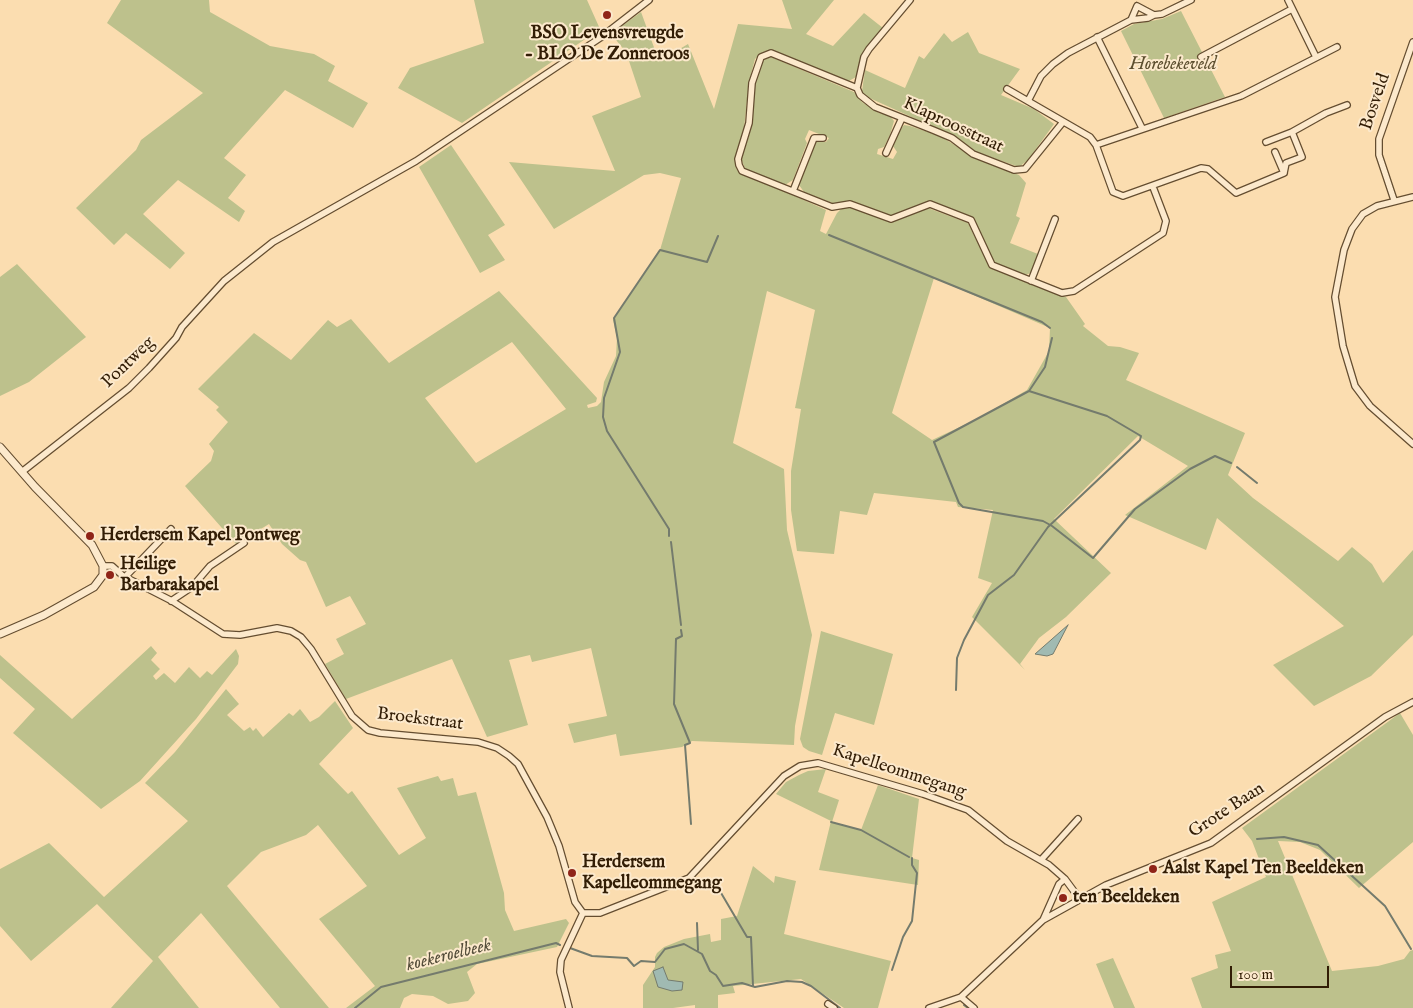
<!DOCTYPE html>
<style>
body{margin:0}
#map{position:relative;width:1413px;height:1008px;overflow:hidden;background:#fbddb0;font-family:"IM FELL English",serif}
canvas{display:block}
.scale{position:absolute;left:1230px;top:966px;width:99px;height:22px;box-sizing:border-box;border:2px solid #321d05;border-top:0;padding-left:6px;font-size:15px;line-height:18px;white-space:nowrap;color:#321d05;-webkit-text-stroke:4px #fce9cc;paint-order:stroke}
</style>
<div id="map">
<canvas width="1413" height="1008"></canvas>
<div class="scale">100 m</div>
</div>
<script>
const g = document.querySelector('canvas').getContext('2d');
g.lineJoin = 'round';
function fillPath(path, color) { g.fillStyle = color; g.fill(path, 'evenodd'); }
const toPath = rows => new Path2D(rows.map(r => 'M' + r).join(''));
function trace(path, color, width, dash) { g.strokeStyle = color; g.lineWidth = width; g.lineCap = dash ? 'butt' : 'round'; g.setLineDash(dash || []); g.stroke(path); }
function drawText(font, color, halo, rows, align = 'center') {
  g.font = font + ' "IM FELL English",serif'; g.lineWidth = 4; g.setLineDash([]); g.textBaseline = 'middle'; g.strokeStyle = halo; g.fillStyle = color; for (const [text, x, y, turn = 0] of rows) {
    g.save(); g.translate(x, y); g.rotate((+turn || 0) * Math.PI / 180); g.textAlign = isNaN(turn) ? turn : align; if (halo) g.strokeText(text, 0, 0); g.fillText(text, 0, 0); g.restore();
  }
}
fillPath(toPath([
 [121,0,209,0,210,12,270,46,314,54,335,66,328,81,368,103,353,128,285,90,224,158,246,175,228,198,245,211,239,222,178,180,143,214,185,253,170,269,126,233,114,245,76,208,136,150,141,140,203,93,107,23],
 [474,0,587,0,600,29,462,123,398,88,410,68,484,43],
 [782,0,834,0,806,34,833,46,864,13,883,28,865,52,856,77,847,82,775,51,763,52,755,59,749,82,743,138,735,157,737,170,826,210,820,231,826,234,837,213,842,208,851,207,891,222,928,208,968,223,990,268,1066,297,1085,324,1083,326,1108,346,1120,347,1139,353,1126,380,1245,433,1228,475,1253,498,1338,561,1352,547,1372,564,1383,583,1413,550,1413,635,1371,676,1314,706,1273,665,1344,626,1217,518,1206,550,1125,515,1188,466,1138,436,1054,519,1111,573,1066,617,1039,638,1020,664,1025,670,972,617,992,583,978,578,993,510,958,507,956,502,874,493,867,515,840,511,834,554,797,551,791,510,791,471,801,409,795,408,815,310,767,291,733,443,784,469,787,530,812,635,795,726,794,745,692,741,682,747,620,756,616,734,574,743,568,724,607,716,591,648,532,662,530,655,509,660,528,725,487,737,452,659,346,699,325,664,344,654,336,639,366,624,350,596,326,607,306,562,300,560,282,544,269,524,236,544,185,486,211,461,214,451,209,444,228,422,216,410,219,407,198,389,254,333,291,360,328,320,337,327,351,319,389,363,499,291,597,398,596,402,587,405,588,408,597,406,601,402,604,382,616,356,617,338,613,320,660,250,681,178,660,173,644,175,554,229,509,162,615,171,592,116,641,97,626,52,611,34,641,12,659,61,673,56,673,53,688,44,714,109,738,24,792,29],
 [934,278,1050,328,1049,351,1027,390,977,419,932,440,892,413],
 [512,342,566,409,476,463,425,398],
 [1181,11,1225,97,1164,118,1121,31,1134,24,1162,19],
 [968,32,979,53,1020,69,1001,95,1034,109,1054,124,1028,160,1019,167,976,152,958,138,865,96,862,91,865,70,905,88,919,56,924,59,944,33,952,42],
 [771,57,854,92,862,102,879,113,889,115,894,121,890,135,884,147,878,149,877,154,893,159,897,152,893,146,900,130,904,125,910,126,940,136,974,157,1019,175,1026,183,1016,216,1020,218,1010,243,1038,254,1031,273,1025,275,995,264,972,219,933,203,925,203,894,215,885,215,851,202,835,204,804,192,799,185,816,142,826,142,829,138,809,130,805,139,807,143,793,180,785,185,745,169,741,158,749,136,754,82,763,60],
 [451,145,505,225,488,235,505,260,480,273,419,167],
 [17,264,86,337,29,382,0,396,0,277],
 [821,631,893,654,874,725,835,713,822,755,809,751,803,747,800,739],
 [151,646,157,653,151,660,160,669,153,676,156,680,164,673,175,683,189,667,200,678,207,671,212,675,236,649,239,656,238,664,196,719,140,781,101,809,13,733,35,709,0,678,0,655,72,719],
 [226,689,239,704,227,715,244,731,250,727,253,731,256,728,263,737,289,713,293,716,300,709,310,722,319,717,335,701,353,728,319,764,348,794,352,791,399,855,426,838,397,788,438,776,441,781,453,778,458,796,476,792,504,893,505,910,514,931,566,919,569,923,557,947,477,964,467,972,475,993,468,1001,448,1004,433,996,412,994,404,998,400,1008,346,1008,375,986,319,919,367,886,318,825,306,835,261,852,227,886,329,1008,280,1008,201,913,158,957,199,1008,111,1008,153,961,97,904,31,961,0,926,0,869,49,843,104,897,188,821,145,783,175,752],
 [1400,713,1413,735,1413,842,1359,888,1320,850,1300,842,1278,841,1332,971,1378,966,1404,959,1410,951,1413,950,1413,1008,1202,1008,1191,978,1218,968,1215,955,1231,951,1212,902,1266,877,1252,841,1242,828],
 [826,769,818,792,839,800,832,822,861,830,878,785,919,799,912,858,919,860,918,885,819,870,831,821,776,794,786,782,799,775,808,771],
 [753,866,774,883,775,876,796,881,784,934,891,961,878,1008,844,1008,801,979,733,986,735,993,718,995,718,1008,695,1008,695,1005,673,1008,643,1008,643,985,655,967,655,957,657,953,664,947,684,939,710,934,711,942,721,940,721,919,737,916],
 [1113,958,1135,1008,1114,1008,1096,964]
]), '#bdc18c');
const water = toPath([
 [1068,625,1053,654,1047,656,1035,654,1068,625],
 [663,967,668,980,683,982,682,990,672,991,658,987,653,971,663,967]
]);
fillPath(water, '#a0bab2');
trace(water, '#747b6d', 1);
trace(toPath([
 [829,235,1042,322,1050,328],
 [1029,391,934,442,959,503,963,507,1043,521,1052,526,1093,558,1135,509,1190,469,1215,456,1231,463],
 [1237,467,1257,483],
 [669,536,669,529,607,431,603,417,604,398,620,352,614,318,660,250,707,262,718,236],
 [671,542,681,625],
 [681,630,682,636,676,639,674,704,690,743,685,745,691,824],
 [956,690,957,658,964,640,988,595,1014,575,1048,527,1140,440,1141,436,1107,416,1029,391,1045,367,1052,338],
 [831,822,861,830,909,857],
 [1257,839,1284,837,1318,845,1385,906,1411,949],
 [714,881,747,937,751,937,753,986],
 [697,923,698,950],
 [570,948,592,956,627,958,634,966,641,961,655,962,665,949,684,944,702,954,710,971,716,975,723,986,742,983,755,987,787,981,802,982,811,986,840,1008],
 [892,970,903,937,912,921,917,873,912,865,912,858],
 [964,1005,968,1008],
 [355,1008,381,987,556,943,560,945]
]), '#747b6d', 2);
const minor = toPath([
 [1288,0,1316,57],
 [1137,6,1154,15,1162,14,1191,0],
 [1131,20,1148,18,1154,15],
 [1097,37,1142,128],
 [1201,57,1292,9],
 [857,88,864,57,869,49,910,0],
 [1007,89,1090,137,1096,145,1113,192,1123,196,1201,168,1208,169,1236,193,1284,173,1286,163,1302,157,1292,132,1266,142],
 [1028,101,1041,76,1053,64,1068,53,1131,20,1137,6],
 [1063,122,1025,169,1014,170,973,154,952,138,933,130,875,107,860,95,857,88,771,53,761,57,752,83,749,123,738,159,739,165,742,171,832,207,850,204,891,219,930,204,971,220,992,265,1062,293,1074,291,1163,233,1166,221,1153,187],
 [1292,132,1326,113,1347,105],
 [1096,145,1241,96,1337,47],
 [1275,152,1284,173],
 [886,153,902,118],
 [793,191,814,138,823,138],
 [1413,197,1377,206,1363,214,1352,229,1344,250,1335,297,1343,346,1355,386,1370,406,1413,444],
 [1394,200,1379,155,1379,139,1413,42],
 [1031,281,1055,219],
 [23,471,129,388,149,368,176,338,182,327,224,281,273,242,416,161,600,38,649,0],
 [103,566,112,566,123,576,172,601,223,634,240,635,277,628,291,631,301,637,311,649,352,716,368,730,380,733,478,742,497,748,509,756,518,764,547,817,559,846,575,902,583,913,600,913,689,878,784,776,800,766,818,763,923,794,968,810,1007,841,1049,865,1065,879,1079,898],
 [125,577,171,529],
 [171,601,192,587,210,566,244,543],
 [1041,860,1078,819],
 [1043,920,1059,884,1065,879],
 [961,997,974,1008],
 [828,1004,834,1008],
 [569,1008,560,972,561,960,583,913],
 [929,1008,961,997,1043,920,1106,885,1211,843,1385,717,1413,702]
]);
const tertiary = toPath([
 [0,447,35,487,92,545,103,566,103,575,94,587,44,615,0,634]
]);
trace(minor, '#644d30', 8);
trace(tertiary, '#644d30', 9);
trace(minor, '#fce9cc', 5.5);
trace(tertiary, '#fce9cc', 7);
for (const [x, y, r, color] of [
 [607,15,5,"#8f2418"],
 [90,536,5,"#8f2418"],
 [110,575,5,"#8f2418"],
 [1153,869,5,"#8f2418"],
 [572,873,5,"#8f2418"],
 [1063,898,5,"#8f2418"]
]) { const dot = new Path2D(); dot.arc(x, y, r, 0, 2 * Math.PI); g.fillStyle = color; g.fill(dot); trace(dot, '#fce9cc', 2); }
drawText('bold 18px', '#321d05', '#fce9cc', [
 ["BSO Levensvreugde",607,34,"center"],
 ["- BLO De Zonneroos",607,55,"center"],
 ["Herdersem Kapel Pontweg",100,536],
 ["Heilige",120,565],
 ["Barbarakapel",120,586],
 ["Herdersem",582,863],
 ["Kapelleommegang",582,884],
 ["Aalst Kapel Ten Beeldeken",1163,869],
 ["ten Beeldeken",1073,898]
], 'left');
drawText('italic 18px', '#5c4e2e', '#fce9cc', [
 ["Horebekeveld",1173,65]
]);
drawText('18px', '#321d05', '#fce9cc', [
 ["Bosveld",1376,102,-71],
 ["Klaproosstraat",953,126,25],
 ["Pontweg",129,363,-44],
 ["Broekstraat",420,720,7],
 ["Kapelleommegang",899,772,18],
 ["Grote Baan",1227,811,-33]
]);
drawText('italic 19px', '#534c39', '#fce9cc', [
 ["koekeroelbeek",449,956,-14]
]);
</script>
